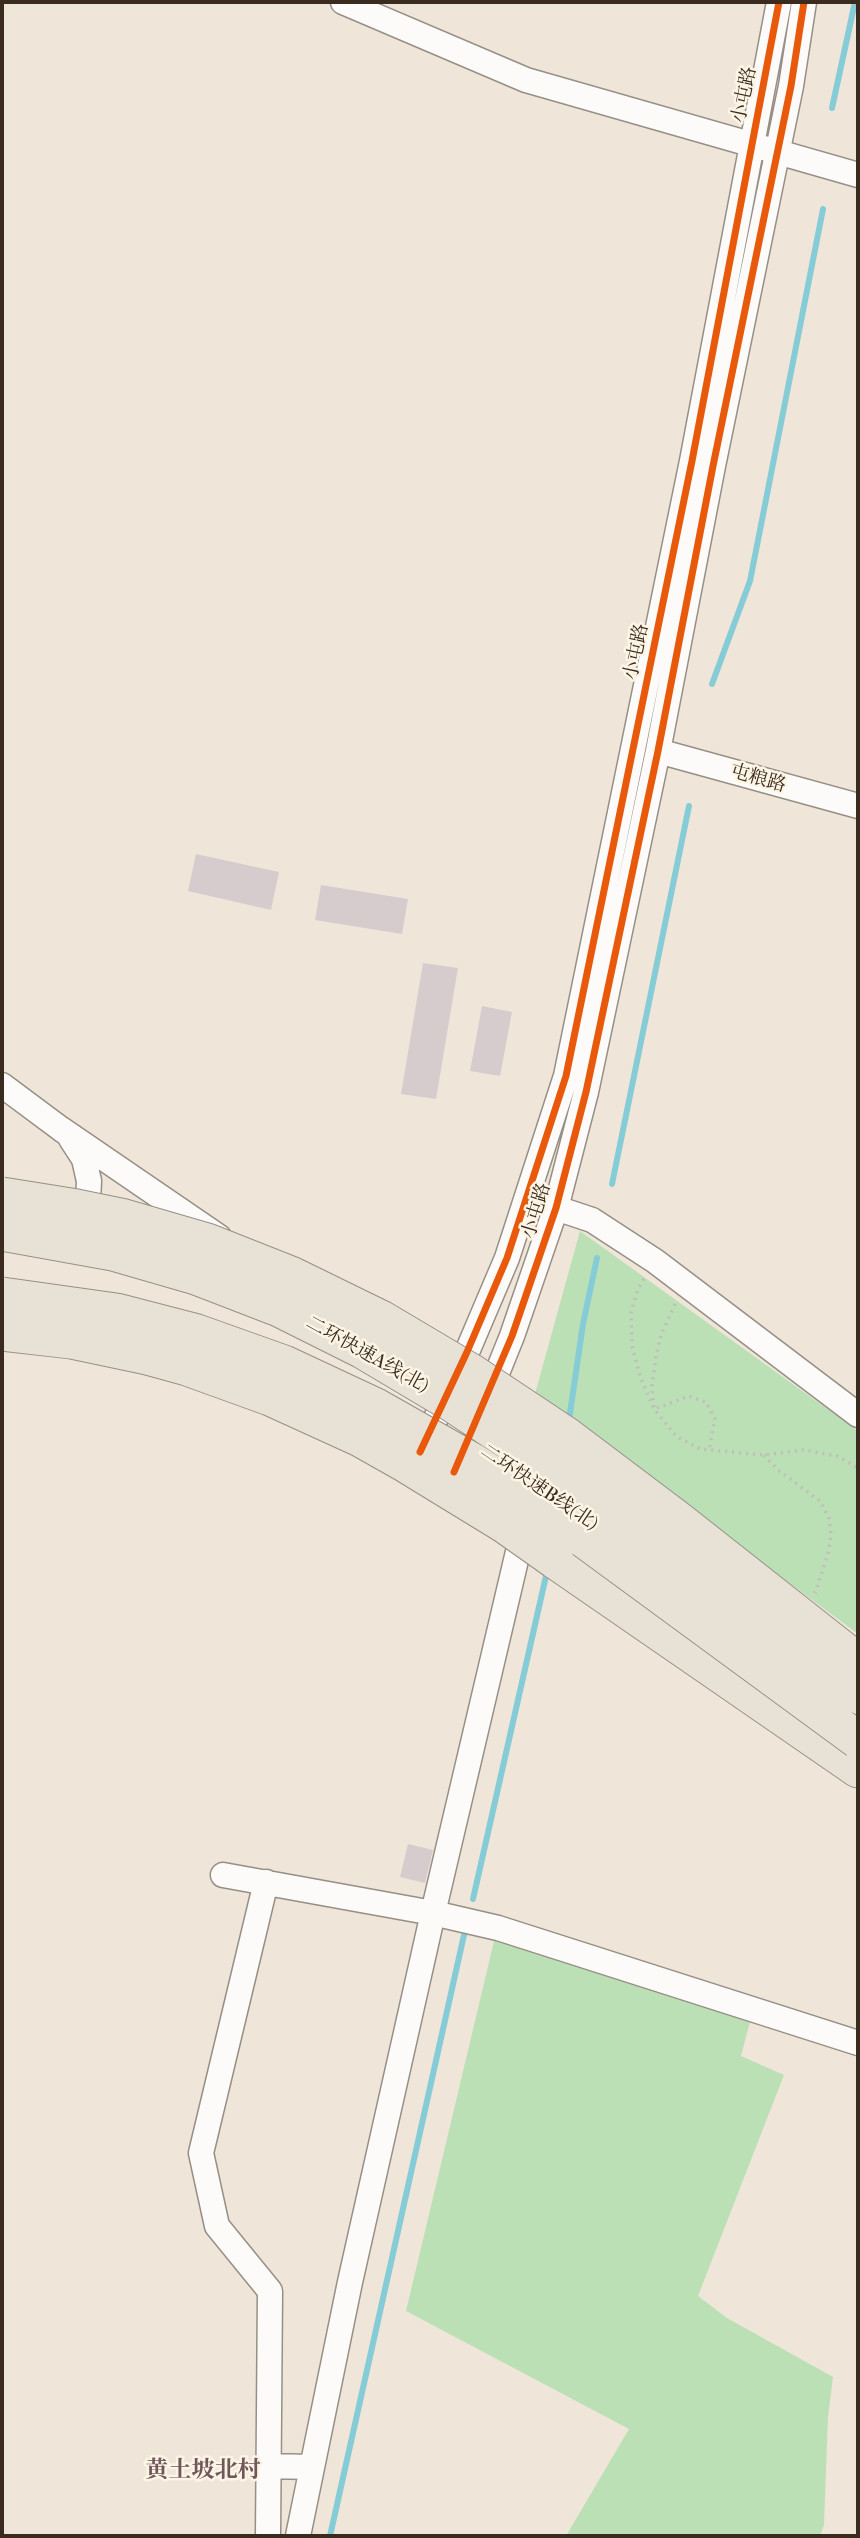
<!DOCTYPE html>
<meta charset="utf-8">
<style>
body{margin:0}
#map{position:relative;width:860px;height:2538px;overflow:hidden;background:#efe6d9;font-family:"IM FELL French Canon",serif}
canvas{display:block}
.frame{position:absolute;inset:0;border:4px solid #3b2a1e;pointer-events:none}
</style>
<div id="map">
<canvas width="860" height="2538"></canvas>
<div class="frame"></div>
</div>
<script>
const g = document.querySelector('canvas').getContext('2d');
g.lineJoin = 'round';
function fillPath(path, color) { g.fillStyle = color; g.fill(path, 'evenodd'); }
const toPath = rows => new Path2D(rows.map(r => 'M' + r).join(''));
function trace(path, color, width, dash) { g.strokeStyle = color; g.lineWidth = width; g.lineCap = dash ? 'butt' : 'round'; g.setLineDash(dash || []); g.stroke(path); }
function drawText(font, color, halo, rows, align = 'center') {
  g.font = font + ' "IM FELL French Canon","Noto Serif SC",serif'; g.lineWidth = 5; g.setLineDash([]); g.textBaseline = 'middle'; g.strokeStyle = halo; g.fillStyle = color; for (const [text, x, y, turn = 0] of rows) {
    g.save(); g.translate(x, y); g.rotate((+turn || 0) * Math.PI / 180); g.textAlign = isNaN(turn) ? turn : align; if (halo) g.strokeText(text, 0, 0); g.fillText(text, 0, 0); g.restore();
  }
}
fillPath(toPath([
 [580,1231,858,1431,858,1634,535,1394],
 [495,1937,752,2014,741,2056,784,2075,698,2296,727,2318,833,2377,828,2417,824,2525,820,2536,566,2536,629,2429,406,2311]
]), '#bbe0b6');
trace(toPath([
 [832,108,855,2],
 [712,684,750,581,823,209],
 [612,1184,689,806],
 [569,1420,583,1324,597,1258],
 [473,1899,546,1576],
 [330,2536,464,1935]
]), '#85ccd6', 6);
fillPath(toPath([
 [196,854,279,872,271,910,188,891],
 [321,885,408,899,402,934,315,920],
 [423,963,458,968,436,1099,401,1094],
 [482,1006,512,1012,500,1076,470,1071],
 [408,1844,433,1850,425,1883,400,1877]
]), '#d7cccd');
const minor = toPath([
 [343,2,526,80,858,175],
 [658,751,858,806],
 [2,1085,61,1129,219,1237],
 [71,1139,84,1159,89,1181,88,1201,79,1222],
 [556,1208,592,1220,655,1261,858,1415],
 [487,1398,512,1336,556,1208,586,1092,658,751,713,466,791,86,804,2],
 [421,1450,467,1352,507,1258,566,1076,692,461,779,2],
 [223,1875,433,1913,498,1928,858,2043],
 [266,1882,201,2153,217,2226,270,2291,268,2536],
 [268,2466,312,2467],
 [298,2536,350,2282,433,1913,525,1522]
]);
const highway = toPath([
 [555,1560,858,1769]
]);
trace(minor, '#968f86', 27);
trace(highway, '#968f86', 39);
trace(toPath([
 [644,1279,638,1289,631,1313,632,1346,640,1376,654,1409,676,1436,700,1449,764,1455,804,1450,837,1456,858,1468],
 [675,1304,661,1335,656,1356,652,1386,654,1409,689,1396,706,1402,715,1419,709,1450],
 [764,1455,778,1470,820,1501,829,1518,831,1536,828,1554,815,1593]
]), '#c0bdba', 3.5, [2, 5]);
trace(minor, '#fdfbf9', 24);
trace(highway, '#e8e2d6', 37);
const highwayBridge = toPath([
 [2,1196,77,1208,121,1217,207,1242,293,1276,381,1319,472,1373,568,1437,678,1520,858,1662],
 [2,1232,113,1252,196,1276,279,1308,363,1350,452,1403,547,1466,858,1695],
 [2,1296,116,1312,197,1333,284,1364,376,1407,473,1462,524,1495,858,1740],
 [2,1332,71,1340,147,1356,187,1367,270,1397,360,1438,406,1464,504,1524,555,1560]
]);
trace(highwayBridge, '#968f86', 39, []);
trace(highwayBridge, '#e8e2d6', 37);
trace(toPath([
 [420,1452,467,1352,507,1258,566,1076,692,461,779,2],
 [454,1472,512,1336,556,1208,586,1092,658,751,713,466,791,86,804,2]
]), '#e8590c', 7);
drawText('19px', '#3b2a1e', '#fcf5e5', [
 ["小屯路",745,95,-78],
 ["小屯路",637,652,-78],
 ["屯粮路",758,779,16],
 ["小屯路",537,1211,-73],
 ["二环快速A线(北)",367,1355,29],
 ["二环快速B线(北)",539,1488,34]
]);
drawText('bold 23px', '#6f575b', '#fcf5e5', [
 ["黄土坡北村",203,2471]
]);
</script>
